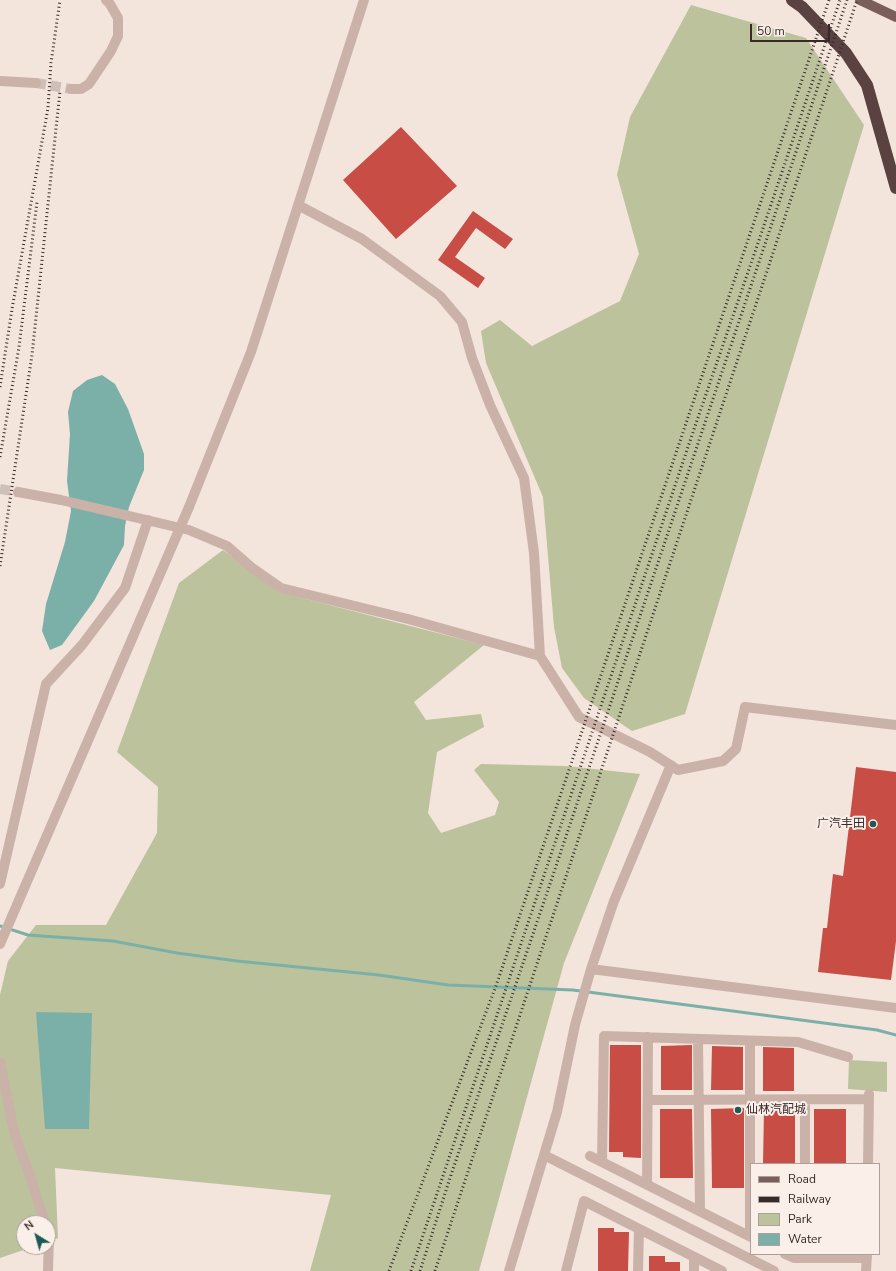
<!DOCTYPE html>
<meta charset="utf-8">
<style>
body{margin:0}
#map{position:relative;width:896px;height:1271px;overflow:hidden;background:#f3e4dc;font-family:"Nunito Sans",sans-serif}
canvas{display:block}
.legend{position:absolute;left:750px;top:1163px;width:130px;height:92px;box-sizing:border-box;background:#faefe9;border:1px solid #aca09c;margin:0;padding:5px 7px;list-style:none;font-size:12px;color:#382a28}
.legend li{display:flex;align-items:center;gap:8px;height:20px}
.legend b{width:20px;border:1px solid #aca09c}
.north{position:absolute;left:16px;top:1215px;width:40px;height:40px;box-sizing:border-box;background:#faefe9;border:1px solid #aca09c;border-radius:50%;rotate:323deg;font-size:11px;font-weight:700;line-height:16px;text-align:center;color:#382a28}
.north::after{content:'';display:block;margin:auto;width:14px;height:18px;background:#1d5a53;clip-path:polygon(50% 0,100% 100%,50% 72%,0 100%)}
.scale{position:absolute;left:750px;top:24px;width:80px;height:18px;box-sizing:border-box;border:2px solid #382a28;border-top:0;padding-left:5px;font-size:12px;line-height:14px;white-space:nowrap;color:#382a28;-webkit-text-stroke:3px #faefe9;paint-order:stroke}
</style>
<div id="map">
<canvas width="896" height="1271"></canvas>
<ul class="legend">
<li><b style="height:5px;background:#7a5e59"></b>Road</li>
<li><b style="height:5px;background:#382a28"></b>Railway</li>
<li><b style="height:11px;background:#bcc29c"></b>Park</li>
<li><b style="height:11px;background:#7bb0a9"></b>Water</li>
</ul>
<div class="north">N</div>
<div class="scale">50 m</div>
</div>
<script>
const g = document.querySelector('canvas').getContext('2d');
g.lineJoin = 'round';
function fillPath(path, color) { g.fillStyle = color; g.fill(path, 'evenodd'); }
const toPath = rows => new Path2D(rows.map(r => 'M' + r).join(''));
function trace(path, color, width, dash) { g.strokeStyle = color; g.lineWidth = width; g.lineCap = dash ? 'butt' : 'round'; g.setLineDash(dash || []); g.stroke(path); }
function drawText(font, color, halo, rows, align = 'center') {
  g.font = font + ' "Nunito Sans","Noto Sans SC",sans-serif'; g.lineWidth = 4; g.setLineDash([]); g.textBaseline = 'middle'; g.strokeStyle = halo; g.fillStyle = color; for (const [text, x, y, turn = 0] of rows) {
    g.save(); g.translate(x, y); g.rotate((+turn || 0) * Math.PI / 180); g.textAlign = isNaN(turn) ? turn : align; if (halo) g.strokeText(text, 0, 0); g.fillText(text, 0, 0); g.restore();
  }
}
fillPath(toPath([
 [691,5,806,38,864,125,685,714,632,731,584,698,562,668,554,627,543,497,486,363,481,331,500,320,532,346,620,301,639,254,617,175,630,117],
 [223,550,279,592,484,645,414,702,426,720,481,714,484,727,437,752,428,813,441,833,495,815,499,802,474,770,481,764,566,766,640,774,564,963,479,1271,310,1271,331,1195,55,1168,58,1238,48,1242,48,1223,24,1223,24,1247,32,1247,0,1258,0,995,8,961,36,925,106,925,157,833,158,787,117,752,179,583],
 [849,1060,887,1062,887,1092,848,1089]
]), '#bcc29c');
fillPath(toPath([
 [102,375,115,384,128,409,144,454,144,470,129,507,125,526,124,545,94,601,62,645,50,650,42,631,46,604,65,542,71,511,67,481,70,434,68,412,73,391,87,380],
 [36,1012,92,1013,89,1129,45,1129]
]), '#7bb0a9');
trace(toPath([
 [0,926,28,935,113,941,177,953,237,961,379,975,448,985,573,990,877,1030,896,1035]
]), '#7bb0a9', 3);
fillPath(toPath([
 [401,127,457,186,396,239,343,180],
 [473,211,513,239,505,249,476,228,455,257,485,278,478,288,438,260],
 [856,767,896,772,896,941,891,980,818,972,823,928,827,928,833,874,843,876],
 [610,1045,641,1045,641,1158,623,1157,623,1152,609,1152],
 [692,1045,692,1090,661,1090,661,1046],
 [712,1046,743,1047,743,1090,711,1090],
 [763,1047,794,1048,794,1091,763,1091],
 [744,1108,744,1188,712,1188,711,1109],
 [660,1109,692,1109,693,1178,660,1178],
 [764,1109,795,1109,795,1164,763,1164],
 [814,1109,846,1109,846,1164,814,1164],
 [598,1228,614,1228,614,1232,629,1232,628,1271,598,1271],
 [649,1256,665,1256,665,1262,680,1262,680,1271,649,1271]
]), '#c84d45');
trace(toPath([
 [36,83,71,89],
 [0,489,18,492]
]), '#cebfb8', 10, [10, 5]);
trace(toPath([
 [0,81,36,83],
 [71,89,81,89,89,84,111,51,118,36,118,18,110,4,106,0],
 [298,205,362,239,440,296,462,322,472,358,490,405,524,478,534,553,540,656,579,717,650,752,678,770,723,761,736,749,745,707,896,725],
 [18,492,61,500,189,530,227,546,251,567,281,588,408,619,540,656],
 [189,507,251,352,364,0],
 [0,884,46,684,82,645,125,588,148,520],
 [591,969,896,1008],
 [698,1039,700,1211],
 [750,1041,750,1236],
 [0,1062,15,1136,29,1173,45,1223],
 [648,1100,869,1099],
 [805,1100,805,1164],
 [544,1155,774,1271],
 [590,1156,751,1237],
 [602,1162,604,1036,798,1042,848,1057],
 [868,1164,869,1094],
 [647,1185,648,1037],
 [48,1231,49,1235,48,1271],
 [785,1254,794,1258,867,1258],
 [509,1271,557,1112,575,1025,591,969,614,901,671,765],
 [566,1271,584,1201,722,1271],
 [638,1271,639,1229],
 [694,1271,694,1257],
 [866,1271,867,1254]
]), '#cbb2a8', 10);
trace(toPath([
 [860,0,896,17]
]), '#7a5e59', 10);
trace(toPath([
 [792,0,802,7,846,53,867,85,896,188]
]), '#59423f', 12);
trace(toPath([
 [0,387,12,309,48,108,51,63,60,0],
 [0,457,19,347,37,202],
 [0,566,32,355,60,91],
 [389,1271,497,983,829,0],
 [411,1271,691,438,758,243,840,0],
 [420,1271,451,1175,551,881,847,0],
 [435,1271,857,0]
]), '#382a28', 3, [1, 3]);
trace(toPath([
 [0,944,189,507]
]), '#cbb2a8', 10);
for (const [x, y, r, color] of [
 [873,824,4,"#1d5a53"],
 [738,1110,4,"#1d5a53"]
]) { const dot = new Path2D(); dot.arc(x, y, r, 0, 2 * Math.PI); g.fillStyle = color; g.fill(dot); trace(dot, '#faefe9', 1.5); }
drawText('12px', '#382a28', '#faefe9', [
 ["广汽丰田",865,824],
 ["仙林汽配城",746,1110,"left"]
], 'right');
</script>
